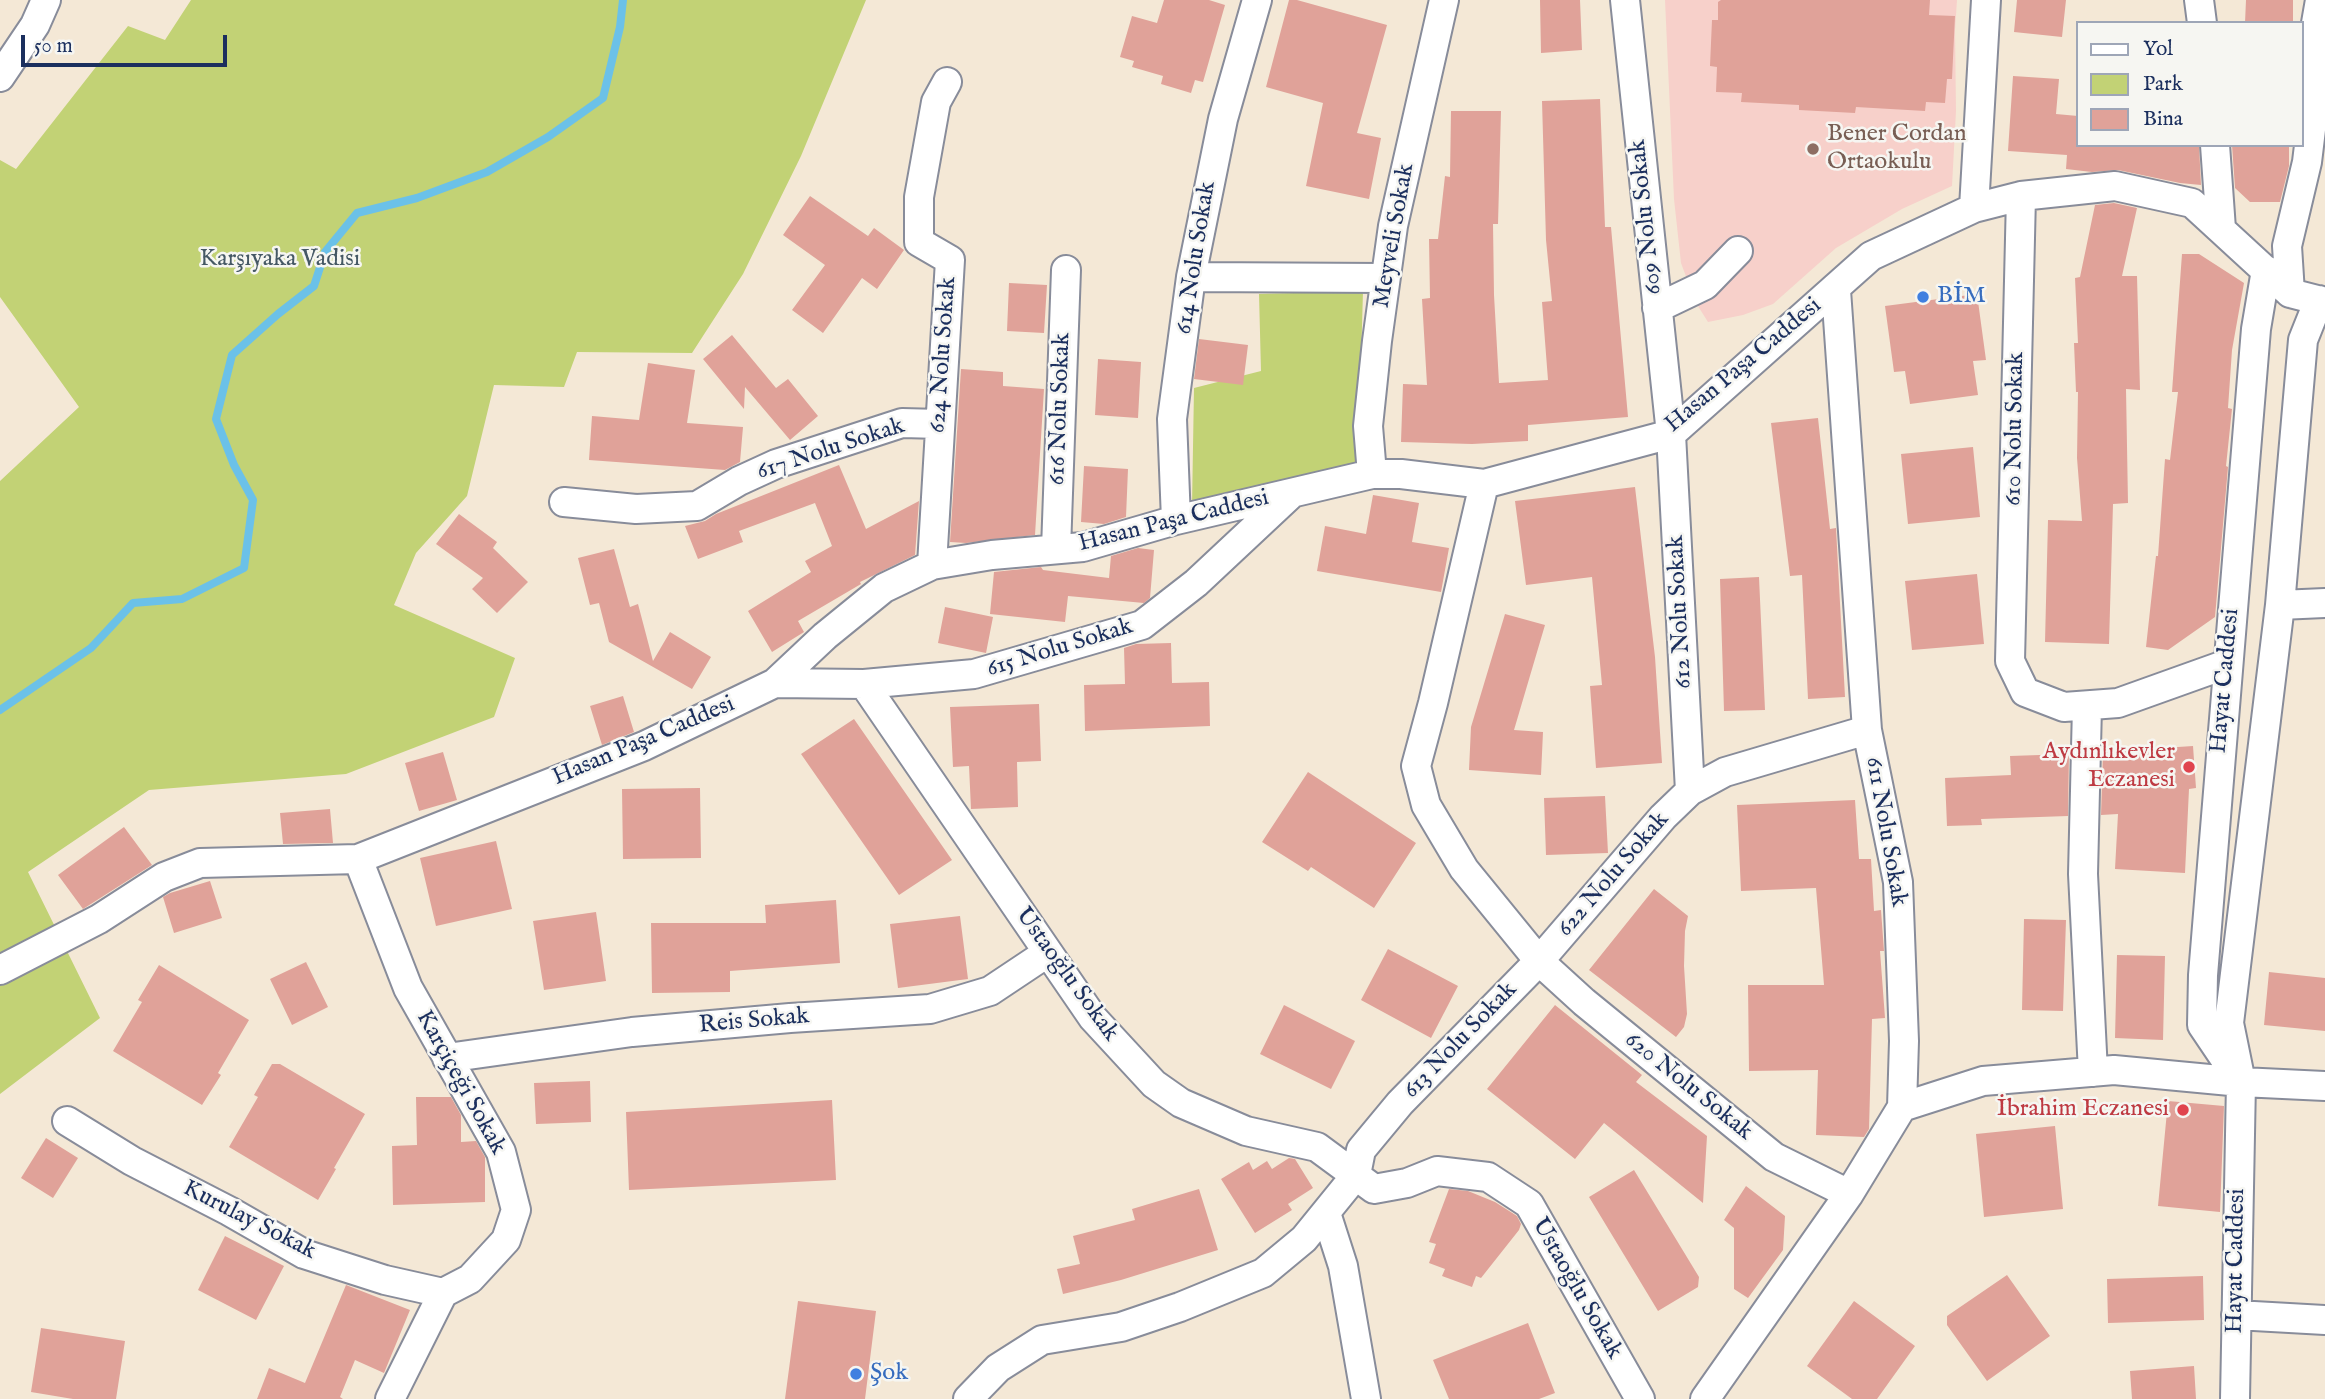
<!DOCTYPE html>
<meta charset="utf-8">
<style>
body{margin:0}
#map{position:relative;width:2325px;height:1399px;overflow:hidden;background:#f4e8d6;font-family:"IM FELL English",serif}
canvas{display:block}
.legend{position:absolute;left:2076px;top:21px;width:228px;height:126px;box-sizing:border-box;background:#f6f6f2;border:2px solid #9ea6b7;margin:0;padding:9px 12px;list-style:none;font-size:21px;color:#1b2f5e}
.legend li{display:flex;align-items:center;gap:14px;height:35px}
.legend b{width:35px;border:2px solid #9ea6b7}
.scale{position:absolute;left:21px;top:35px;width:206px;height:32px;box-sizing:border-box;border:4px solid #1b2f5e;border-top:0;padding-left:9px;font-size:21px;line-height:24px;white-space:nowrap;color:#1b2f5e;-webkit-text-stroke:5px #f6f6f2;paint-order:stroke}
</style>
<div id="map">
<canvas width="2325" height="1399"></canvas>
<ul class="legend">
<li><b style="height:9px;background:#fff"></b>Yol</li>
<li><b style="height:19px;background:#c2d275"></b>Park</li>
<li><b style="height:19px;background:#e0a299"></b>Bina</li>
</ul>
<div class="scale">50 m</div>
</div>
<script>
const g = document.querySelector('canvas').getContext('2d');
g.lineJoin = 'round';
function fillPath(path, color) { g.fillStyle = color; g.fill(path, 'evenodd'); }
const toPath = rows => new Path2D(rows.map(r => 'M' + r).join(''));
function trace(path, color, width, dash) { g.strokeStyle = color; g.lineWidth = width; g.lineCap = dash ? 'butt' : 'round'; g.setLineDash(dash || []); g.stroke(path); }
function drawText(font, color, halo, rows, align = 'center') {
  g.font = font + ' "IM FELL English",serif'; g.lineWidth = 5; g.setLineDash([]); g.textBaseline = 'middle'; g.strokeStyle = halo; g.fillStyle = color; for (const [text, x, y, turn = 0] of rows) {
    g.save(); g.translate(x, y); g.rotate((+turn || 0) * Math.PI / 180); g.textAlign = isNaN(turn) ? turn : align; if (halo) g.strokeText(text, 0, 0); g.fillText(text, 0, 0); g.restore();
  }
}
fillPath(toPath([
 [1665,0,1957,0,1955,30,1956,111,1952,186,1902,209,1836,248,1773,304,1743,315,1708,322,1696,303,1681,263,1674,199]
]), '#f7d0ca');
fillPath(toPath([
 [191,0,866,0,801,156,743,274,692,353,577,352,564,387,494,385,467,496,416,553,394,605,515,658,494,717,346,774,149,790,28,872,100,1018,0,1094,0,481,79,407,0,297,0,160,16,169,128,26,165,40],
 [1363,291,1358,466,1192,506,1194,388,1261,371,1259,294]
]), '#c2d275');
trace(toPath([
 [0,710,91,648,133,603,182,599,244,568,253,500,234,465,216,419,232,355,278,314,314,286,325,252,357,213,417,198,487,172,548,137,603,98,620,27,623,0]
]), '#6bc1e8', 8);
fillPath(toPath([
 [1164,0,1209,0,1225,5,1203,82,1195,80,1191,93,1161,84,1163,76,1132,67,1134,61,1120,57,1132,16,1157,23],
 [1289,0,1297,0,1387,25,1357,133,1381,138,1369,199,1306,186,1323,103,1266,87],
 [1540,0,1580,0,1582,50,1541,53],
 [1721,0,1930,0,1929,15,1955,16,1952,79,1947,79,1945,103,1926,102,1925,111,1856,107,1855,113,1799,110,1799,105,1741,102,1742,93,1716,92,1717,67,1710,66,1712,20,1718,20,1718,2],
 [2017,0,2066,0,2062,37,2014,32],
 [2246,0,2293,0,2293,23,2245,23],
 [2013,76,2059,79,2056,114,2078,116,2078,145,2199,145,2201,185,2180,183,2118,170,2092,172,2066,169,2067,155,2008,151],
 [1600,99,1605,227,1611,227,1628,417,1528,425,1528,441,1472,444,1401,442,1403,384,1427,385,1422,299,1430,298,1429,239,1438,239,1445,176,1450,177,1451,111,1501,111,1498,224,1493,224,1494,295,1499,383,1548,380,1542,302,1552,301,1546,240,1542,101],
 [2232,145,2289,145,2289,166,2280,202,2250,202,2235,188],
 [810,196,868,236,874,228,904,250,877,289,862,278,823,333,792,310,825,265,783,235],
 [2114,203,2137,208,2122,276,2137,276,2140,390,2126,389,2128,503,2113,504,2109,644,2045,642,2048,520,2082,521,2077,458,2078,392,2076,392,2074,343,2078,343,2075,278,2080,277,2095,205],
 [2182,254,2199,254,2244,283,2232,350,2228,408,2232,409,2226,466,2228,467,2215,617,2168,650,2146,647,2156,556,2158,556,2165,459,2170,460,2178,392,2172,392],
 [1009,283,1047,285,1044,333,1007,331],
 [1977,294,1986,360,1973,361,1978,395,1910,404,1905,371,1894,372,1885,306],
 [732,335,776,388,788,379,818,416,790,440,745,387,744,409,703,359],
 [1199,339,1248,345,1243,385,1194,379],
 [1098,359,1141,362,1138,418,1095,415],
 [648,363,695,370,687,423,743,427,740,462,725,470,589,460,592,416,639,420],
 [961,369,1003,372,1003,386,1044,389,1035,535,966,543,950,542],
 [1818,418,1830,529,1836,528,1845,697,1808,699,1802,575,1790,576,1771,423],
 [1973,447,1980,517,1908,524,1901,454],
 [839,465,866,529,919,501,915,555,860,582,861,584,798,621,804,632,772,652,748,611,811,572,805,561,832,546,815,503,739,531,743,542,698,559,685,526,705,521,716,514],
 [1084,466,1128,469,1126,517,1104,524,1081,522],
 [1635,487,1655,657,1662,763,1596,768,1590,686,1602,685,1592,577,1526,585,1515,501],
 [1373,495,1419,503,1412,542,1449,548,1441,592,1317,571,1325,526,1366,534],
 [459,514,497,542,493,548,528,582,497,613,472,589,483,578,436,544],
 [1138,548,1154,550,1150,598,1144,603,1068,596,1065,622,990,614,994,572,1041,567,1043,570,1109,578,1111,556],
 [614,549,630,607,638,604,653,661,670,632,711,657,692,689,609,642,599,603,590,605,578,558],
 [1977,574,1984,644,1912,650,1905,581],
 [1759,577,1765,710,1724,711,1720,579],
 [945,607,993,617,986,653,938,643],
 [1505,614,1545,625,1514,730,1543,732,1541,775,1469,770,1471,727],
 [1171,643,1172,683,1209,682,1210,726,1085,731,1084,685,1125,684,1124,648,1136,644],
 [623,696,634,732,602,745,590,706],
 [1039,704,1041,761,1017,762,1018,807,971,809,969,766,953,767,950,707],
 [854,719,952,860,899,895,801,754],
 [2193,746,2196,788,2189,789,2185,873,2115,869,2118,814,2101,815,2103,752],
 [443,752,457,800,419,811,405,763],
 [2069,754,2068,816,1981,819,1982,825,1947,826,1945,778,2011,775,2010,756],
 [1308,772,1416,843,1374,908,1311,867,1308,871,1262,842],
 [700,788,701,858,623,859,622,789],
 [1605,796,1608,853,1546,855,1544,798],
 [1855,800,1859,859,1871,859,1874,911,1881,910,1884,951,1880,951,1885,1018,1872,1019,1869,1129,1864,1137,1816,1135,1818,1070,1749,1071,1748,985,1824,985,1816,888,1741,891,1737,805],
 [330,809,333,843,283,844,280,813],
 [124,827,152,865,83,909,58,875],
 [496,841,512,909,436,926,420,858],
 [210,881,222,918,174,933,163,897,170,893],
 [1654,889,1688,916,1685,931,1684,966,1687,1014,1684,1027,1676,1037,1589,970],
 [836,900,840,963,730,971,730,992,652,993,651,923,766,923,765,905],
 [596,912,606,981,544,990,533,921],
 [960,916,968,979,898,988,890,924],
 [2024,919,2066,920,2063,1011,2022,1010],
 [1388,949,1458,986,1431,1038,1361,1000],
 [2117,955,2165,956,2163,1040,2115,1038],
 [306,962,328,1007,292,1025,270,979],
 [159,965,249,1020,218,1073,221,1075,202,1105,113,1051,142,1002,138,1000],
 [2269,972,2325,978,2325,1031,2264,1025],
 [1284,1005,1355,1041,1331,1089,1260,1054],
 [1555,1005,1642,1075,1636,1082,1707,1136,1703,1203,1604,1123,1575,1159,1487,1089],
 [272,1064,280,1064,365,1114,334,1168,336,1169,318,1200,229,1147,258,1097,254,1095],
 [590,1081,591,1122,536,1124,534,1083],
 [416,1097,451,1097,461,1115,461,1142,476,1141,485,1157,485,1202,393,1205,392,1146,417,1145],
 [832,1100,836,1180,629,1190,626,1112],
 [2168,1101,2224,1106,2220,1212,2158,1206],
 [2055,1126,2063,1209,1984,1217,1976,1134],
 [46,1138,78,1158,53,1198,21,1178],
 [1289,1158,1295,1159,1313,1188,1288,1204,1292,1210,1255,1233,1221,1179,1249,1162,1253,1170,1267,1161,1272,1169],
 [1634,1170,1699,1277,1698,1287,1658,1311,1589,1197],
 [1746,1186,1785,1216,1783,1250,1748,1298,1734,1289,1734,1228,1724,1220],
 [1199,1189,1218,1250,1121,1280,1063,1294,1057,1269,1080,1264,1073,1236,1135,1220,1132,1209],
 [1449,1189,1468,1191,1495,1202,1517,1216,1521,1224,1519,1230,1481,1278,1476,1276,1472,1287,1442,1276,1445,1269,1429,1263,1436,1244,1429,1242],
 [225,1236,284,1266,256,1320,198,1290],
 [2007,1275,2050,1336,1987,1381,1947,1325,1947,1316],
 [2203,1276,2204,1320,2108,1323,2107,1279],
 [346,1285,410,1310,384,1373,355,1360,340,1397,343,1399,257,1399,269,1368,305,1383],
 [798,1301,876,1311,865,1399,785,1399],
 [1854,1301,1915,1346,1877,1399,1852,1399,1807,1366],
 [1528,1323,1555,1393,1539,1399,1449,1399,1433,1360],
 [41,1328,125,1341,116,1399,73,1399,31,1392],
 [2194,1366,2196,1399,2132,1399,2130,1371]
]), '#e0a299');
const minor = toPath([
 [1625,0,1671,434,1690,791],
 [2199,0,2202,23],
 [0,77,35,25,46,0],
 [2215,145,2221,229],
 [2021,196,2010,661,2025,692,2064,707,2118,703,2227,664],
 [1974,208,1986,0],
 [1191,277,1385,278],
 [2290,293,2287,246,2307,162,2313,113,2311,52,2320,0],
 [1657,308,1705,285,1738,251],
 [1372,474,1368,426,1377,341,1393,226,1444,0],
 [1484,484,1433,703,1416,766,1426,805,1464,869,1539,961,1584,1002,1774,1157,1849,1194],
 [564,502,636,509,697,506,739,481,776,464,902,423,940,424],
 [1176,520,1172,419,1191,277,1223,119,1257,0],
 [1056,549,1066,270],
 [932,565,950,260,919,242,919,197,936,102,947,82],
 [2280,605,2325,603],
 [775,683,864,684,1093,1018,1154,1084,1181,1103,1246,1131,1317,1147,1374,1189,1407,1183,1437,1171,1488,1177,1529,1204,1640,1399],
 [864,684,974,674,1142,625,1196,583,1289,496],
 [2087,706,2083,874,2093,1072],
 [358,859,408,988,501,1152,516,1210,506,1240,470,1279,443,1293,390,1399],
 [0,970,99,919,164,877,200,863,358,859,644,746,775,683,825,636,884,588,932,565,992,555,1083,547,1176,520,1372,474,1401,474,1484,484,1671,434,1871,256,1974,208,2021,196,2115,186,2192,203,2290,293,2325,302],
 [447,1058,632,1032,790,1018,930,1009,990,991,1047,953],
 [2233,1071,2202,1025,2203,975,2256,329,2266,270],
 [1902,1107,1983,1081,2114,1070,2241,1082,2325,1086],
 [67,1121,132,1161,229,1211,304,1254,385,1280,443,1293],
 [1326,1213,1343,1266,1366,1399],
 [2236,1315,2325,1320],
 [968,1399,998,1368,1042,1340,1121,1327,1180,1307,1263,1273,1304,1239,1356,1175,1361,1150,1400,1103,1539,961,1663,817,1690,791,1725,772,1867,730],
 [1705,1399,1849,1194,1902,1107,1904,1041,1898,882,1867,730,1836,290],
 [2235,1399,2241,1082,2229,1023,2280,605,2303,340,2319,300]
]);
trace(minor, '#888c9a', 32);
trace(minor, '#fff', 28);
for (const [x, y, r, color] of [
 [1813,149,7,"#8d6e63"],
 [1923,297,7,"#3f7fe0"],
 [2189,767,7,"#e0444e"],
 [2183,1110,7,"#e0444e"],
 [856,1374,7,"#3f7fe0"]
]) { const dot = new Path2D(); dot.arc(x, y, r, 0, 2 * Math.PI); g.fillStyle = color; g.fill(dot); trace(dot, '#f6f6f2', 2.5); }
drawText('24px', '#785e54', '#f6f6f2', [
 ["Bener Cordan",1827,135],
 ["Ortaokulu",1827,163]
], 'left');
drawText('24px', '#1b2f5e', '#f6f6f2', [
 ["609 Nolu Sokak",1647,217,-96],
 ["Meyveli Sokak",1395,236,-80],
 ["614 Nolu Sokak",1197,258,-81],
 ["624 Nolu Sokak",944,355,-86],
 ["Hasan Paşa Caddesi",1744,366,-40],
 ["616 Nolu Sokak",1061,409,-88],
 ["610 Nolu Sokak",2016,429,-89],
 ["617 Nolu Sokak",831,450,-18],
 ["Hasan Paşa Caddesi",1174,522,-14],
 ["612 Nolu Sokak",1681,612,-93],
 ["615 Nolu Sokak",1060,649,-17],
 ["Hayat Caddesi",2226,681,-85],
 ["Hasan Paşa Caddesi",644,742,-23],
 ["611 Nolu Sokak",1885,832,80],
 ["622 Nolu Sokak",1614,875,-49],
 ["Ustaoğlu Sokak",1066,975,54],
 ["Reis Sokak",754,1022,-5],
 ["613 Nolu Sokak",1461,1041,-46],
 ["Karçiçeği Sokak",460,1083,61],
 ["620 Nolu Sokak",1688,1087,39],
 ["Kurulay Sokak",249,1221,27],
 ["Hayat Caddesi",2237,1261,-89],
 ["Ustaoğlu Sokak",1576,1289,60]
]);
drawText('24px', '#455864', '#f6f6f2', [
 ["Karşıyaka Vadisi",280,260]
]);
drawText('24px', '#366cbe', '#f6f6f2', [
 ["BİM",1937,297],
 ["Şok",870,1374]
], 'left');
drawText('24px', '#be3a42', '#f6f6f2', [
 ["Aydınlıkevler",2175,753],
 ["Eczanesi",2175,781],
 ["İbrahim Eczanesi",2169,1110]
], 'right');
</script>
